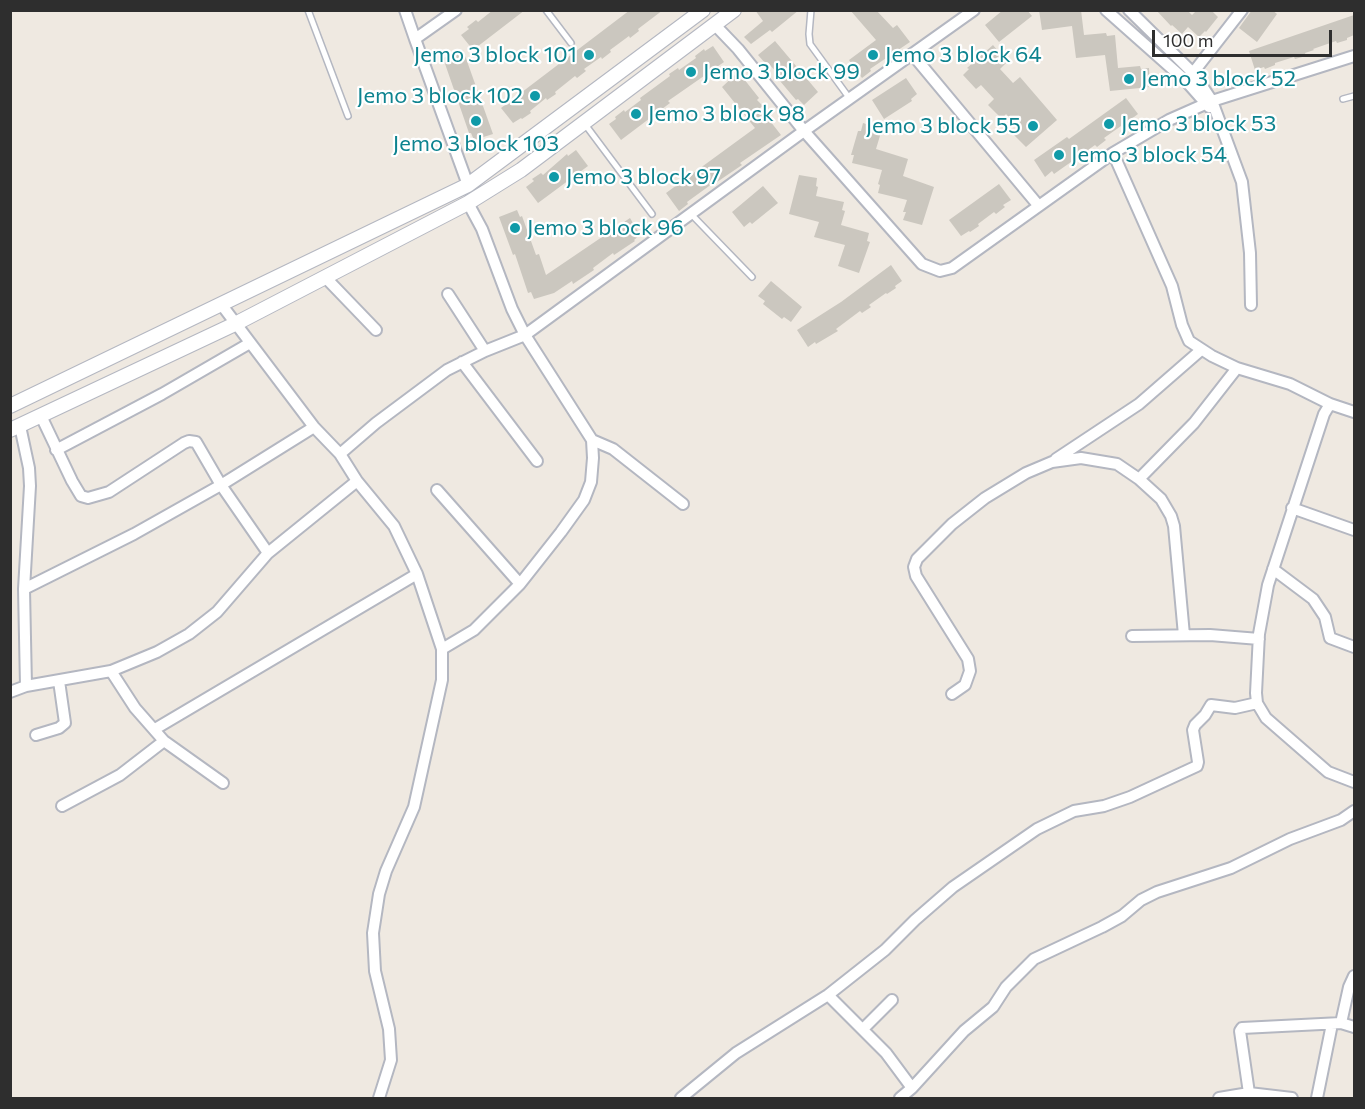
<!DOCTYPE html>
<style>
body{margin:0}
#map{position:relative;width:1365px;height:1109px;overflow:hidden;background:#efe9e1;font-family:Commissioner,sans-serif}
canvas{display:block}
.frame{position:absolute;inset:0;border:12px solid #2e2e2e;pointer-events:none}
.scale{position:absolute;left:1152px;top:30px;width:180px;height:27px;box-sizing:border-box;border:3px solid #2e2e2e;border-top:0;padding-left:8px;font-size:18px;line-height:21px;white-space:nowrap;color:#2e2e2e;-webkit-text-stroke:4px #fff;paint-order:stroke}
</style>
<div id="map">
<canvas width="1365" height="1109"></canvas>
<div class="frame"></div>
<div class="scale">100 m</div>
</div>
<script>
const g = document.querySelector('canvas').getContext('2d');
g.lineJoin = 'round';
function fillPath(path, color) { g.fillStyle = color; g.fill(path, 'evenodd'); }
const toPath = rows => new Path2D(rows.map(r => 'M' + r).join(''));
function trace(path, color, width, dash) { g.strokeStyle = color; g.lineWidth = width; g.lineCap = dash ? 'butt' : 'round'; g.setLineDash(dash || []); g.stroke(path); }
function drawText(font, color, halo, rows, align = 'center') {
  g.font = font + ' Commissioner,sans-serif'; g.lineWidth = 4.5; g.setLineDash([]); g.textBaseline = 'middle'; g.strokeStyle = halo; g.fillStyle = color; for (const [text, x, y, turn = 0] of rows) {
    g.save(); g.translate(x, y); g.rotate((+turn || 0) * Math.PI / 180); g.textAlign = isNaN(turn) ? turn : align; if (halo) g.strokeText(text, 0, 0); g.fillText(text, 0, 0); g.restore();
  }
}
fillPath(toPath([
 [493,10,525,10,473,50,461,35,469,29,467,27,476,20,478,22],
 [630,10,663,10,638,29,639,31,630,38,629,36,610,50,611,52,602,59,601,57,584,69,586,71,577,78,575,76,555,92,556,94,547,100,546,98,530,111,531,113,522,119,521,118,513,123,501,108],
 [755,10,799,10,772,32,770,30,751,44,744,37,763,21],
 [850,10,876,10,893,28,897,25,910,42,870,69,871,71,862,78,849,60,876,40],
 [1003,10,1027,10,1032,16,999,42,985,25],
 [1039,10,1081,10,1084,35,1106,33,1107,36,1115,35,1118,68,1140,66,1141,69,1149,68,1150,87,1110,91,1105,55,1076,58,1072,26,1042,30],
 [1156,10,1187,10,1192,15,1197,10,1211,10,1218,17,1206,32,1205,31,1199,37,1188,27,1182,34,1172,25,1171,26],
 [1252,10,1272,10,1277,14,1257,42,1239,28],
 [1354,15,1354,35,1347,38,1347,40,1337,43,1336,41,1313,49,1314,50,1305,53,1306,56,1295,59,1294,57,1275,63,1275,65,1265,69,1264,67,1255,70,1249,51],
 [775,41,818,92,804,105,798,99,796,100,780,81,783,79,767,62,765,63,758,55],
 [993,45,1007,62,1000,69,1013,83,1020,77,1057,120,1026,147,1012,133,1018,127,1006,114,1002,119,988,105,994,99,981,85,976,89,963,75,969,69,967,68],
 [713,46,724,62,668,101,670,103,621,140,609,124,616,119,615,117,624,110,625,112,641,100,640,98,670,76,669,74,678,68,679,70,696,58,695,56,704,49,705,51],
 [463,50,493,134,474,140,471,133,469,133,443,58],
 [736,74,742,80,744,79,759,98,757,100,763,106,760,108,781,135,740,163,742,165,717,182,716,181,687,202,688,204,679,211,666,193,755,128,722,87],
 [906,78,917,94,911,99,912,101,884,119,872,100],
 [1126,98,1138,114,1130,120,1131,122,1122,128,1121,126,1104,138,1106,140,1097,147,1095,145,1054,174,1052,171,1045,177,1034,160,1067,137,1069,139],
 [863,123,882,129,876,149,908,159,903,176,934,187,922,225,903,220,906,212,903,212,907,200,878,193,880,185,878,184,882,170,852,163,854,155,851,155,858,131,861,131],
 [576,150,588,166,538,203,526,187,534,181,532,179,541,173,543,175,567,154,568,156],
 [799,175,817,178,816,186,818,187,816,196,844,202,842,210,845,211,841,225,869,233,867,241,870,242,859,273,838,266,845,245,814,237,819,222,789,214],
 [999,184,1011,200,1003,205,1005,207,996,214,994,212,978,224,979,226,970,232,969,231,961,236,949,220],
 [763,186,778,203,752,224,750,222,744,227,732,212],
 [517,210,520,217,522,216,536,255,539,254,546,275,630,218,640,235,634,240,635,241,614,255,613,253,593,268,594,270,573,284,572,281,554,293,534,299,531,292,528,293,515,254,513,255,499,217],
 [891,265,902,281,895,286,896,288,887,294,886,293,869,305,871,307,862,313,860,311,836,329,838,331,816,344,815,342,808,347,797,330,841,302],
 [771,281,802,307,791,322,784,317,782,319,763,304,765,301,758,296]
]), '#cbc7bf');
const service = toPath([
 [308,10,348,116],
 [546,10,571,43],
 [811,10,809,34,810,44,850,99],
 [1343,99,1354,96],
 [584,123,652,214],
 [691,214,752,277]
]);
const minor = toPath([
 [405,10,415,39],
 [456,10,415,39,468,185],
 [1106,10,1186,81,1209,107],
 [1129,10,1194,74,1212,101,1242,182,1250,253,1251,305],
 [715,25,738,49,804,131,922,264,940,271,952,268,1113,153,1169,120,1212,101,1354,56],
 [913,55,1038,205],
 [1189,78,1242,10],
 [1113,153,1172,286,1182,325,1189,341,1212,356,1237,368,1290,384,1330,404,1354,412],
 [325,277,376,330],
 [448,294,485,351],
 [221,304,314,427,340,454,357,481,394,526,417,574,442,649,442,680,414,807,386,871,379,894,373,933,375,971,389,1029,391,1060,379,1098],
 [462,362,537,461],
 [1330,404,1324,414,1268,585,1259,634,1256,693,1257,703,1266,718,1328,772,1354,782],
 [41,416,72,481,81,496,88,498,109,492,184,443,189,441,196,442,221,485,268,553],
 [20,426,29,468,30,486,24,589,26,686],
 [592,440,613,449,683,504],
 [56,450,162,394,250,343],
 [340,454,376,423,447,370,485,351,525,335,804,131,974,10],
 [1056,459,1139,404,1201,350],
 [1139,479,1194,423,1237,368],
 [437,490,520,584],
 [1292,508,1354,530],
 [1273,569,1313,599,1325,617,1330,638,1354,647],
 [24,589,134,534,221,485,314,427],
 [1132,636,1210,635,1259,639],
 [442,649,474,630,520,584,561,532,584,500,591,482,593,458,592,440,525,335,512,309,482,229,468,203],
 [111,671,135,708,164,741,223,783],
 [10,692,26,686,111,671,157,652,189,634,217,612,268,553,357,481],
 [952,694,965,685,970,671,968,659,916,576,914,567,917,559,952,524,985,498,1026,473,1052,462,1081,458,1117,464,1139,479,1161,499,1171,516,1174,526,1184,635],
 [155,729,417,574],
 [36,735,59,728,65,723,59,681],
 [62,806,120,775,164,741],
 [828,995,886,1053,912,1088],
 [1341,1023,1349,987,1354,976],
 [863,1029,892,1000],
 [681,1098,736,1053,828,995,885,950,915,920,953,887,1037,829,1074,811,1104,806,1130,797,1197,766,1198,762,1193,730,1195,725,1205,715,1211,705,1235,708,1257,703],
 [900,1098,912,1088,964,1031,993,1007,1006,987,1034,959,1102,927,1122,916,1141,900,1157,892,1231,868,1290,839,1341,820,1354,811],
 [1219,1098,1249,1093],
 [1292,1098,1249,1093,1240,1031,1242,1028,1341,1023,1354,1027],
 [1317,1098,1332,1024]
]);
const tertiary = toPath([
 [10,406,468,185,703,10],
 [10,430,235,324,468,203,521,170,734,10]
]);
trace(service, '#b4b7c1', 8);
trace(minor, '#b4b7c1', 14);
trace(tertiary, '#b4b7c1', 16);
trace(service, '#fff', 5);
trace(minor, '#fff', 10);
trace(tertiary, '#fff', 14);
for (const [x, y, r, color] of [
 [589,55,6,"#0f9aa8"],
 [873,55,6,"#0f9aa8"],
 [691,72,6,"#0f9aa8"],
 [1129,79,6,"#0f9aa8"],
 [535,96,6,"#0f9aa8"],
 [636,114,6,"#0f9aa8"],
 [476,121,6,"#0f9aa8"],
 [1109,124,6,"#0f9aa8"],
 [1033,126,6,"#0f9aa8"],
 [1059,155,6,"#0f9aa8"],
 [554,177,6,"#0f9aa8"],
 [515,228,6,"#0f9aa8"]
]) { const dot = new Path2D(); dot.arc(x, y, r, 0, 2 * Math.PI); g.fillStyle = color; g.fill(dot); trace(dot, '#fff', 2); }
drawText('22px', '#0d838f', '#fff', [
 ["Jemo 3 block 101",577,55,"right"],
 ["Jemo 3 block 64",885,55],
 ["Jemo 3 block 99",703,72],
 ["Jemo 3 block 52",1141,79],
 ["Jemo 3 block 102",523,96,"right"],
 ["Jemo 3 block 98",648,114],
 ["Jemo 3 block 53",1121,124],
 ["Jemo 3 block 55",1021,126,"right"],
 ["Jemo 3 block 103",476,144,"center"],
 ["Jemo 3 block 54",1071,155],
 ["Jemo 3 block 97",566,177],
 ["Jemo 3 block 96",527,228]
], 'left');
</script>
